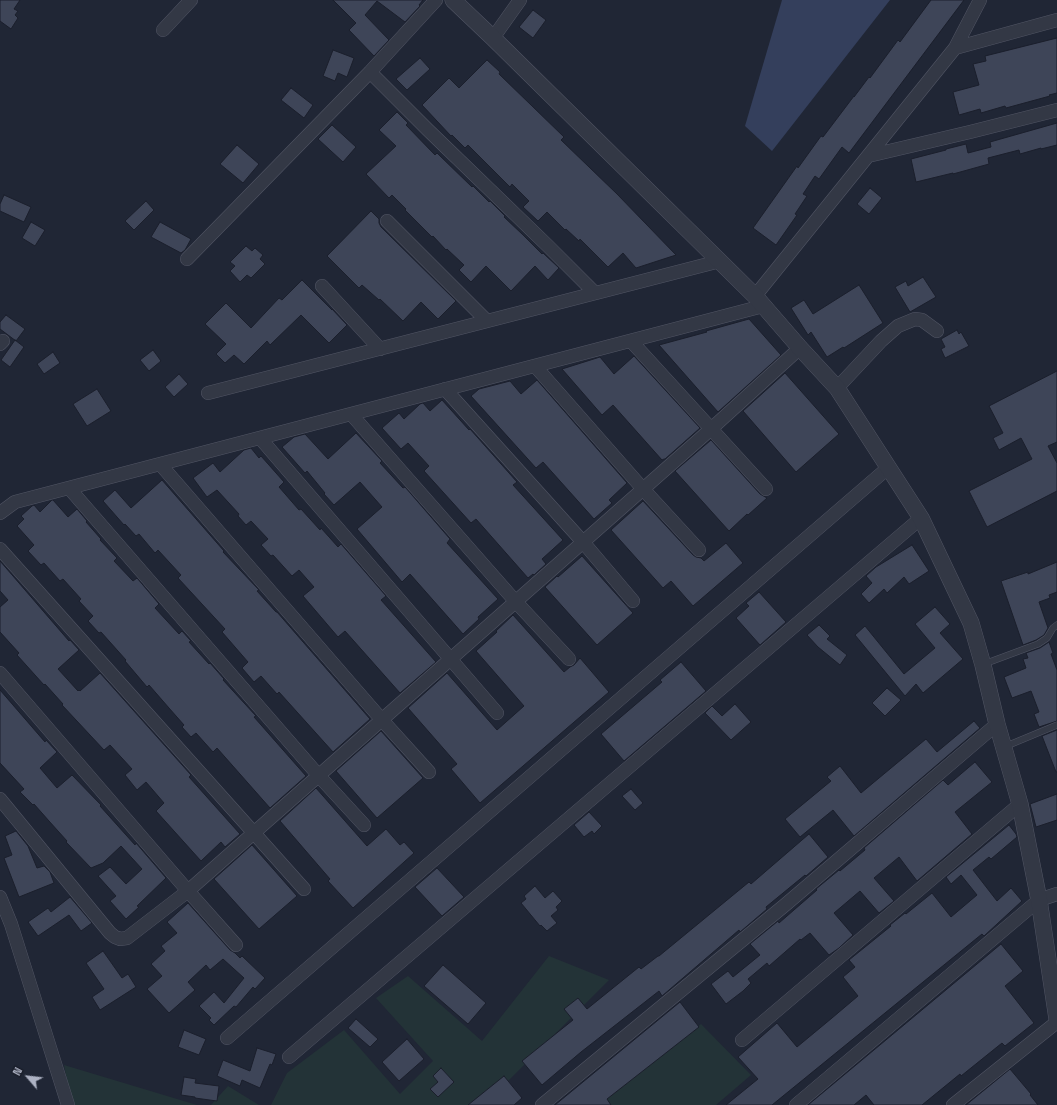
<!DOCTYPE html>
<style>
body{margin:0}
#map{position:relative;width:1057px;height:1105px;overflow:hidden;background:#202635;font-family:"Space Grotesk",sans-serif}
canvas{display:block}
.north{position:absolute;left:8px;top:1057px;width:40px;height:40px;-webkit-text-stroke:3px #191d2a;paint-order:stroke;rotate:298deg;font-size:11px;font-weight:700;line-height:16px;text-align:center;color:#adb2c3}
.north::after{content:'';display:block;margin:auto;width:14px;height:18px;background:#adb2c3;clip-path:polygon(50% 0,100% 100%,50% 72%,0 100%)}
</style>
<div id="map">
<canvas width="1057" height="1105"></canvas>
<div class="north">N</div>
</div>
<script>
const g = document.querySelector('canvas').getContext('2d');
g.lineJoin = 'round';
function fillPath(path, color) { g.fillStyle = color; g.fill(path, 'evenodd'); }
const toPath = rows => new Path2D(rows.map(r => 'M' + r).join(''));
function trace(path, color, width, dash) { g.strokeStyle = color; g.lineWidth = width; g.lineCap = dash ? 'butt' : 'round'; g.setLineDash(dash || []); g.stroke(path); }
fillPath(toPath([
 [549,956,609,980,484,1105,271,1105,287,1073,344,1030,400,1094,433,1061,376,998,408,976,482,1041],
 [701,1024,751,1075,716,1105,595,1105],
 [64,1065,197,1105,72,1105],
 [228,1086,259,1105,211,1105]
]), '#233337');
fillPath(toPath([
 [782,0,890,0,772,151,745,126]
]), '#343f5c');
const building = toPath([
 [0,0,20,0,14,9,18,11,15,15,18,18,11,29,0,21,0,0],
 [333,0,423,0,419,5,420,6,405,22,377,1,365,15,389,40,374,56,349,30,356,23,333,0],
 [931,0,964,0,849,153,842,147,819,179,815,176,803,194,807,196,795,214,797,215,776,245,753,228,797,166,798,168,821,136,823,137,854,96,854,97,869,77,870,78,898,40,900,42,931,0],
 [533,10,546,20,533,38,519,27,533,10],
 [1057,38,1057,93,1049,95,1050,96,1006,108,1005,106,981,113,980,109,959,115,953,92,979,85,973,64,986,61,985,56,1057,38],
 [333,50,354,58,347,77,338,73,335,81,323,76,333,50],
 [420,58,430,69,407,90,396,79,420,58],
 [487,60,500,72,499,74,564,137,561,140,617,194,676,255,636,268,623,253,608,267,580,239,579,241,566,229,565,230,547,212,538,221,523,207,529,201,512,184,510,187,468,145,465,148,452,135,451,136,422,105,449,78,459,88,487,60],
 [291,88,313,105,304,118,281,100,291,88],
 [397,112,408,123,406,125,435,155,437,153,472,187,473,186,489,202,490,201,505,216,504,217,522,234,542,254,543,253,559,268,548,280,535,266,511,291,486,266,471,282,459,270,464,265,447,249,446,250,433,236,432,237,405,210,406,209,392,195,389,198,366,174,396,146,379,130,397,112],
 [1057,123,1057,145,1041,149,1041,148,1020,154,1019,150,988,158,989,164,953,174,953,173,916,182,911,159,946,150,946,149,966,144,968,153,991,147,990,142,1057,123],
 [332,125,356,147,343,162,318,139,332,125],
 [237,145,259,164,243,183,220,164,237,145],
 [870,188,882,198,869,214,857,204,870,188],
 [4,195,31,207,24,222,0,211,0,204,4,195],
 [146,201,154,210,134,230,125,221,146,201],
 [371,211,379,219,379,223,381,227,456,301,438,319,421,302,403,321,380,299,379,300,362,285,359,288,327,256,371,211],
 [31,222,45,230,35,246,22,238,31,222],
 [160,222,191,239,185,250,181,253,151,237,160,222],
 [246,246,252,251,255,248,263,255,260,259,265,264,251,278,247,275,240,282,230,271,235,266,230,262,246,246],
 [923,277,936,297,910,312,895,287,906,281,908,286,923,277],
 [302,280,332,310,332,309,347,325,329,343,301,315,270,345,267,341,244,364,234,355,225,363,216,354,226,344,205,324,226,303,251,328,279,298,282,300,302,280],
 [859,285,883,323,844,348,843,347,827,357,811,332,808,335,791,308,804,300,813,314,859,285],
 [6,315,25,329,16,341,0,329,0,322,6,315],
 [749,319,781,355,718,412,659,345,707,332,706,331,749,319],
 [957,330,959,334,961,332,969,346,945,358,941,349,945,347,941,339,957,330],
 [15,340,24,347,10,367,1,360,15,340],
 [153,350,161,361,149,371,140,360,153,350],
 [53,352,60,363,44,374,37,364,53,352],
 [634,356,700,428,665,459,664,459,662,460,613,405,602,415,562,369,600,357,614,374,634,356],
 [1057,371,1057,442,1048,446,1057,463,1057,491,987,527,969,491,1032,459,1021,438,999,450,993,438,1003,433,989,406,1057,371],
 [785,373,839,434,796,472,743,411,785,373],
 [179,374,188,384,174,397,165,387,179,374],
 [537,380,627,483,609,500,612,503,594,519,543,462,536,468,471,396,479,389,510,381,521,394,537,380],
 [97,389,111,411,87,426,73,404,97,389],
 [442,400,469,430,470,429,517,482,513,485,563,540,542,559,546,564,534,575,533,574,528,578,476,519,471,523,424,471,429,466,408,443,401,449,382,428,399,413,404,419,420,404,423,403,430,411,442,400],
 [356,433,382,461,380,463,403,488,405,487,450,539,447,543,498,599,478,617,479,619,463,634,410,574,402,582,357,529,382,507,360,482,334,505,324,494,325,493,307,471,305,473,282,447,294,437,305,434,328,459,356,433],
 [711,440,760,494,767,498,748,515,747,514,729,531,675,471,711,440],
 [251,448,259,458,261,456,284,482,279,487,299,510,301,509,320,530,321,528,338,547,341,544,386,596,381,600,436,662,400,693,345,631,338,637,303,596,314,587,299,570,292,576,273,555,271,556,261,545,268,539,251,521,246,525,238,516,239,514,217,490,207,497,193,478,213,463,220,472,244,450,251,448],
 [162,480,224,551,223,552,259,590,257,591,276,612,277,612,370,719,333,752,279,692,277,694,261,676,254,682,242,668,248,662,222,632,225,629,178,578,181,575,158,550,155,553,139,534,136,536,125,524,124,525,103,501,115,490,131,508,162,480],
 [52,500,53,500,68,517,77,509,87,521,86,522,101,539,100,540,117,558,114,561,133,581,137,578,159,604,155,608,179,634,182,631,191,641,189,642,209,664,210,663,224,679,223,680,256,716,254,717,306,776,270,808,217,748,213,752,196,733,191,737,182,727,184,725,169,708,149,685,147,687,125,661,126,660,101,632,99,633,88,621,93,616,79,601,81,599,63,579,60,581,44,563,41,565,28,551,34,545,17,526,24,519,21,516,32,506,34,505,40,512,52,500],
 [643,501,693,555,696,557,701,558,704,561,726,543,743,563,693,606,671,581,663,588,611,530,643,501],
 [912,545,929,571,909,584,904,577,887,593,884,589,869,603,861,594,872,583,866,576,876,567,912,545],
 [582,556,633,613,597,645,545,587,557,576,558,577,582,556],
 [0,561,69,641,70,640,79,650,58,669,78,691,79,690,80,691,100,673,191,775,189,777,240,834,225,847,221,842,201,861,156,811,164,803,146,782,137,790,125,775,132,769,110,745,104,750,62,705,63,704,45,684,44,685,17,655,19,653,0,632,0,607,8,600,0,591,0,561],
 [1057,562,1057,592,1049,595,1050,598,1039,602,1048,628,1044,635,1036,640,1023,645,1001,581,1028,572,1028,574,1057,562],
 [759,592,786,622,760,645,736,618,749,606,746,603,759,592],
 [935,607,950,624,940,633,963,659,923,693,916,684,905,696,855,635,865,626,904,674,935,648,915,624,935,607],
 [513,615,564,672,570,667,574,665,580,658,609,692,480,803,451,769,457,764,408,708,447,673,497,730,524,706,476,651,497,632,496,631,513,615],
 [819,625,830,636,827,639,847,655,840,665,818,647,807,635,819,625],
 [1049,642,1053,653,1051,654,1057,670,1057,721,1039,727,1034,714,1039,712,1031,691,1012,698,1004,677,1026,668,1023,659,1028,658,1026,653,1040,648,1049,642],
 [681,662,706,691,624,761,601,734,662,682,660,680,681,662],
 [887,688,901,700,885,716,872,703,887,688],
 [0,690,45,742,46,740,57,752,40,768,57,788,72,775,101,805,100,806,135,845,136,843,166,878,137,906,139,907,126,919,110,901,116,896,98,876,110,867,126,884,142,869,121,846,103,863,91,868,66,842,67,841,49,821,34,804,33,805,20,792,24,789,0,763,0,690],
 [735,704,751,722,731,740,705,713,712,706,722,716,735,704],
 [974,721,980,728,854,836,833,810,800,837,785,819,831,781,827,777,840,766,861,793,926,739,937,752,974,721],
 [1057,730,1057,772,1056,772,1042,736,1057,730],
 [381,731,423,778,377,818,336,771,381,731],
 [975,762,992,782,955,812,972,834,917,881,899,857,874,878,894,901,879,913,860,891,834,913,853,935,839,948,829,955,810,933,801,940,800,939,769,966,767,963,748,979,751,983,743,991,726,1004,711,984,728,971,733,977,760,955,750,944,778,921,779,923,817,890,816,889,839,870,840,871,865,850,864,848,943,780,948,785,975,762],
 [316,788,367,846,386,829,400,845,404,842,414,853,353,908,328,881,330,879,280,821,316,788],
 [631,789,643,803,635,810,622,796,631,789],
 [1057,794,1057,820,1036,827,1030,804,1057,794],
 [589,812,602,826,594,834,592,831,584,837,574,825,589,812],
 [1009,825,1016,834,1017,837,991,859,989,857,973,870,997,901,1011,888,1022,901,984,936,982,934,772,1105,726,1105,758,1079,738,1057,777,1023,797,1047,832,1018,858,996,843,977,855,967,849,960,891,926,890,925,905,913,906,914,932,893,951,917,977,895,961,875,951,884,946,877,1009,825],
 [16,831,28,846,37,868,44,866,50,872,54,883,19,897,4,858,12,855,5,836,16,831],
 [809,834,828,857,806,876,805,875,766,907,767,909,740,932,739,930,662,996,659,991,581,1052,542,1085,522,1061,558,1032,573,1020,564,1009,578,998,587,1009,639,967,641,969,658,956,659,956,749,882,751,884,809,834],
 [252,845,297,896,259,929,214,879,252,845],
 [437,868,464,897,442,916,415,887,437,868],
 [535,886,545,898,553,891,562,901,556,907,558,910,551,916,557,923,547,931,541,925,540,926,521,903,526,899,524,896,535,886],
 [70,897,92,923,81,931,69,915,38,936,28,922,48,908,51,912,70,897],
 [188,903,230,950,235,953,240,958,242,956,265,978,255,989,253,987,236,1007,234,1006,214,1025,209,1020,211,1018,199,1006,214,992,224,1003,244,978,223,959,210,970,206,965,188,982,195,990,169,1013,147,989,162,976,151,964,165,951,161,946,177,933,167,922,188,903],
 [1001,944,1023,971,1005,986,1034,1023,1005,1046,1002,1043,961,1076,960,1074,922,1105,874,1105,866,1095,854,1105,808,1105,1001,944],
 [103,951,122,978,128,974,136,987,100,1010,92,997,104,989,86,963,103,951],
 [443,965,486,1003,468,1024,424,986,443,965],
 [680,1002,699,1027,607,1099,611,1105,555,1105,680,1002],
 [356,1019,378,1039,370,1047,348,1028,356,1019],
 [184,1030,206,1039,199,1055,178,1047,184,1030],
 [407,1039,424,1059,399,1081,382,1062,407,1039],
 [257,1048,276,1054,272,1065,270,1064,260,1088,242,1080,240,1086,217,1076,223,1060,250,1071,257,1048],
 [441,1068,454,1082,438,1097,430,1089,438,1082,433,1076,441,1068],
 [1010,1069,1031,1094,1030,1095,1038,1105,966,1105,1010,1069],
 [504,1076,522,1098,514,1105,468,1105,504,1076],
 [184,1077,196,1079,195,1083,219,1086,217,1101,195,1098,195,1097,181,1095,184,1077]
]);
fillPath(building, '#3e4558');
trace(building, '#1b1f2c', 1);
const service = toPath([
 [984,664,1038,644,1047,638,1053,628,1057,625],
 [1004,747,1057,725]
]);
const minor = toPath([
 [163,30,191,0],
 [493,38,520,0],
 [955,48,1057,20],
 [370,72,428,130,548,246,595,293],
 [868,156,970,132,1057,110],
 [387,221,487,321],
 [187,259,370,72,436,0],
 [322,286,380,349],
 [755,296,955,48,980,0],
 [631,341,766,489],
 [0,344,3,341],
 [535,366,643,489,699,550],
 [837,388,881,341,898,326,915,319,922,320,937,331],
 [445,389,583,542,633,601],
 [208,393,720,261],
 [351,414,516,602,569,659],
 [260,438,497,713],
 [160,464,382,720,429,772],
 [69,488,319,776,364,825],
 [0,513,15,502,763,306],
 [0,549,304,889],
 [0,673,188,891,236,945],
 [0,799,110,933,115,937,120,939,127,938,188,891,711,429,800,348],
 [0,897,11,924,68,1105],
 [227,1038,889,467],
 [742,1040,1020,804],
 [289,1057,921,518],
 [542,1105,785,905,997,724],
 [796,1105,1039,900,1057,894],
 [953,1105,1057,1022]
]);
const tertiary = toPath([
 [453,0,493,38,755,296,800,348,837,388,921,518,971,623,983,665,997,724,1020,804,1039,900,1057,1019]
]);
trace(service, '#515564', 7);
trace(minor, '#515564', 14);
trace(tertiary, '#515564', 17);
trace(service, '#333845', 6);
trace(minor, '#333845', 13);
trace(tertiary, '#333845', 16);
</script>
